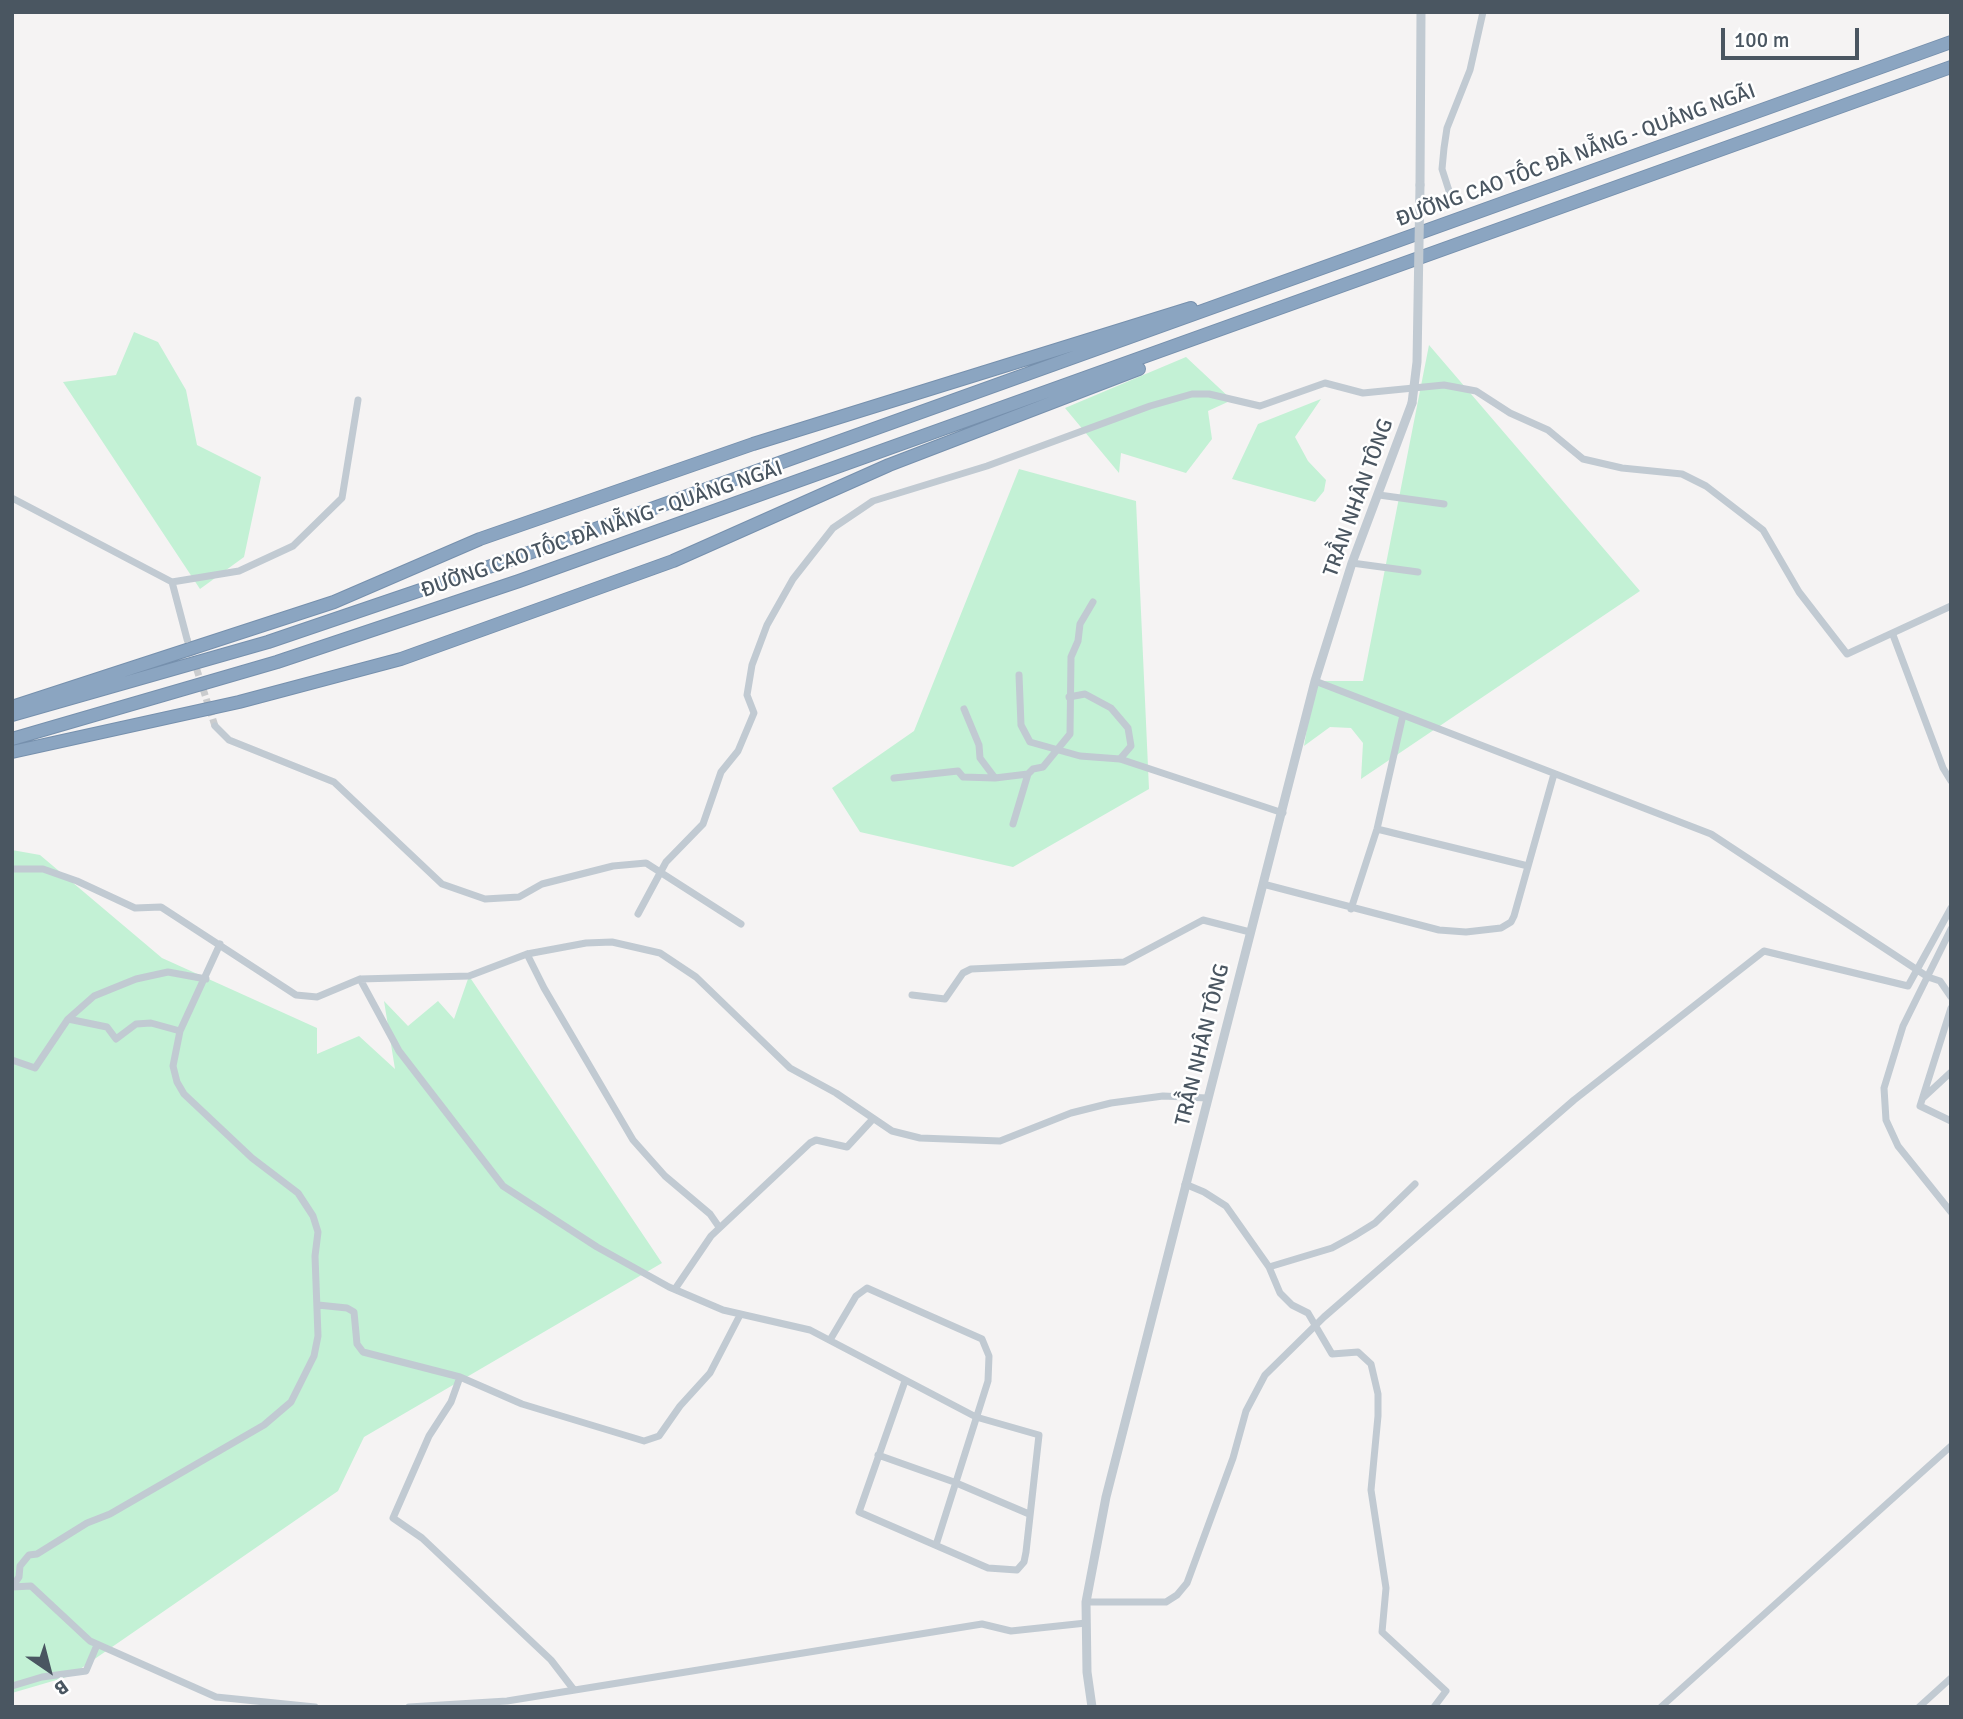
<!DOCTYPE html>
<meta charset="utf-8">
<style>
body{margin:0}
#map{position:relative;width:1963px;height:1719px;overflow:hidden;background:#f5f3f3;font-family:Signika,sans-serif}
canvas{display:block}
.frame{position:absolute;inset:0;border:14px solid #4a5661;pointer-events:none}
.north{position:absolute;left:14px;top:1635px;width:70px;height:70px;-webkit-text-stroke:5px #fff;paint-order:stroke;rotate:145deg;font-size:19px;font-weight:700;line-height:28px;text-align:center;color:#4a5661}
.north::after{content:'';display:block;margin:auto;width:24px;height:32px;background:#4a5661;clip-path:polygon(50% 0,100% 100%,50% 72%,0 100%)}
.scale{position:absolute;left:1721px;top:28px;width:138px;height:32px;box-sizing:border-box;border:4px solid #4a5661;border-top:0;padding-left:9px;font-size:21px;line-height:24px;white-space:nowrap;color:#4a5661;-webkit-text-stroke:5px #fff;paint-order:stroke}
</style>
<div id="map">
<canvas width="1963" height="1719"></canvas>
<div class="frame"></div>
<div class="north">B</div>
<div class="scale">100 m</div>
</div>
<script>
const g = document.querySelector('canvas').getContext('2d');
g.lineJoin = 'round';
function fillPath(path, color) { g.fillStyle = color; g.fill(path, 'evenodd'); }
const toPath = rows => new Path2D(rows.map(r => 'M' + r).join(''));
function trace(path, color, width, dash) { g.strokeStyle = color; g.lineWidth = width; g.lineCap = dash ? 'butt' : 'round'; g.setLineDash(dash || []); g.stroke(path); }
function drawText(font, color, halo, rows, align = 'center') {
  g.font = font + ' Signika,sans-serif'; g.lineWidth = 5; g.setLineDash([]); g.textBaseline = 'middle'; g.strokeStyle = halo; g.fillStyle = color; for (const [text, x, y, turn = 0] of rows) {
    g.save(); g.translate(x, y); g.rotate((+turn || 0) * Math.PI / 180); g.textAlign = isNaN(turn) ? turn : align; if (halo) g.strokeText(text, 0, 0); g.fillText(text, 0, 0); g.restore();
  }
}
fillPath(toPath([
 [134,332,158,342,186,390,197,445,261,477,244,557,200,589,63,382,116,375],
 [1429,345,1640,591,1361,779,1363,743,1351,728,1330,727,1304,746,1315,681,1363,681],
 [1186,357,1232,400,1208,411,1212,439,1186,473,1121,453,1119,473,1065,408],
 [1321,399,1295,437,1308,461,1326,480,1324,491,1315,502,1232,479,1258,424],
 [1019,469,1136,501,1149,789,1013,867,860,832,832,788,914,731],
 [12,850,40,855,162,958,317,1028,317,1054,359,1036,395,1069,384,1001,408,1026,438,1001,454,1019,469,976,662,1263,364,1437,338,1491,70,1676,12,1693]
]), '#c3f1d5');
trace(toPath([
 [187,639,215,726]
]), '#caccce', 7, [7, 3.5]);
const motorway = toPath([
 [12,707,334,602,480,539,753,444,1191,308],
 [12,715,268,642,512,559,1951,42],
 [12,739,277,662,519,581,1951,67],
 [12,752,239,702,401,659,673,561,889,465,1139,369]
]);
trace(motorway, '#7690ad', 14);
trace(toPath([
 [1451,197,1442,169,1444,148,1447,128,1470,70,1483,12],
 [1379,495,1444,504],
 [12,498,172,582,187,639],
 [1352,563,1418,572],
 [172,582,239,571,293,546,342,498,358,400],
 [1893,635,1943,768,1951,781],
 [1019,675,1021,725,1030,742,1080,756,1120,759,1283,813],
 [1315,681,1711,834,1928,977,1940,981,1951,997],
 [1069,697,1085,694,1111,708,1128,728,1131,746,1120,759],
 [964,709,979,745,980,758,995,778,1028,774,1033,769,1043,767,1070,734,1071,657,1078,641,1080,624,1093,602],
 [215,726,229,740,334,782,442,884,485,899,519,897,542,884,613,866,646,863,741,924],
 [894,778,958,771,963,777,995,778],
 [1013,824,1028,774],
 [1377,829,1528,866],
 [12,869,43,869,77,881,135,908,161,907,296,995,317,997,360,979,469,976,527,954,586,943,612,942,660,953,696,977,790,1068,836,1093,892,1131,920,1138,1000,1141,1071,1113,1111,1103,1163,1096,1207,1098],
 [1263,884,1439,930,1466,932,1501,928,1511,922,1514,916,1554,774],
 [1351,909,1377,829,1403,715],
 [638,914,666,862,703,824,721,772,738,751,754,713,747,695,752,665,767,625,793,579,833,528,873,501,987,466,1150,406,1192,394,1209,394,1260,406,1325,383,1363,393,1444,385,1476,391,1510,413,1548,430,1583,459,1622,468,1682,474,1706,486,1763,530,1799,592,1847,654,1951,606],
 [1951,929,1903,1026,1884,1088,1886,1120,1898,1146,1951,1212],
 [527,954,544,988,633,1140,665,1176,710,1214,719,1227],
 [360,979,399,1051,503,1186,597,1247,669,1287,723,1310,810,1330,976,1417,1039,1435,1026,1552,1024,1562,1017,1570,988,1568,859,1512,905,1381],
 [912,995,945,999,963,973,971,969,1124,962,1203,920,1250,932],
 [1951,1008,1920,1106,1951,1121],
 [68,1019,94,996,136,979,168,972,206,979],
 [12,1060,35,1068,68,1019,107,1027,116,1039,136,1024,151,1023,180,1031,220,944],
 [1923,1098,1950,1073],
 [1185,1184,1204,1192,1226,1206,1269,1267,1280,1293,1292,1305,1308,1313,1332,1354,1358,1352,1371,1364,1378,1394,1378,1416,1371,1490,1386,1588,1382,1632,1446,1691,1434,1707],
 [1269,1267,1332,1248,1354,1236,1375,1223,1415,1184],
 [675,1289,711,1236,810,1143,816,1140,847,1147,872,1120],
 [318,1305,347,1308,354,1312,357,1344,363,1352,460,1377,522,1404,644,1441,659,1436,680,1406,710,1373,740,1315],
 [830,1340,856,1296,867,1288,982,1339,989,1356,988,1381,936,1545],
 [460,1377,451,1402,429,1436,393,1518,422,1538,551,1660,574,1690],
 [878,1455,954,1482,1029,1514],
 [12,1587,19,1577,20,1566,29,1555,37,1554,87,1523,110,1514,264,1425,291,1402,314,1356,318,1336,315,1256,318,1232,313,1216,298,1193,252,1158,184,1094,177,1082,173,1066,180,1031],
 [12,1587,31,1586,90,1641,216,1697,315,1707],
 [1086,1602,1166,1602,1177,1595,1187,1583,1233,1458,1246,1411,1265,1375,1324,1317,1574,1100,1764,951,1908,986,1951,908],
 [12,1686,42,1677,86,1671,97,1645],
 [409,1707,507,1701,982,1624,1011,1631,1086,1623],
 [1661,1707,1951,1446],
 [1919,1707,1951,1678]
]), '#c1cad2', 7);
trace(toPath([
 [1420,185,1421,12],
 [1092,1707,1087,1672,1086,1602,1106,1497,1315,681,1352,563,1412,403]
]), '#c1cad2', 9);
trace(motorway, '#8ba5c1', 12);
trace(toPath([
 [1412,403,1417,362,1420,185]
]), '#c1cad2', 9);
drawText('21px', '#4a5661', '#fff', [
 ["ĐƯỜNG CAO TỐC ĐÀ NẴNG - QUẢNG NGÃI",1576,156,-20],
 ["TRẦN NHÂN TÔNG",1359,498,-70],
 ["ĐƯỜNG CAO TỐC ĐÀ NẴNG - QUẢNG NGÃI",602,530,-19],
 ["TRẦN NHÂN TÔNG",1203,1045,-76]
]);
</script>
